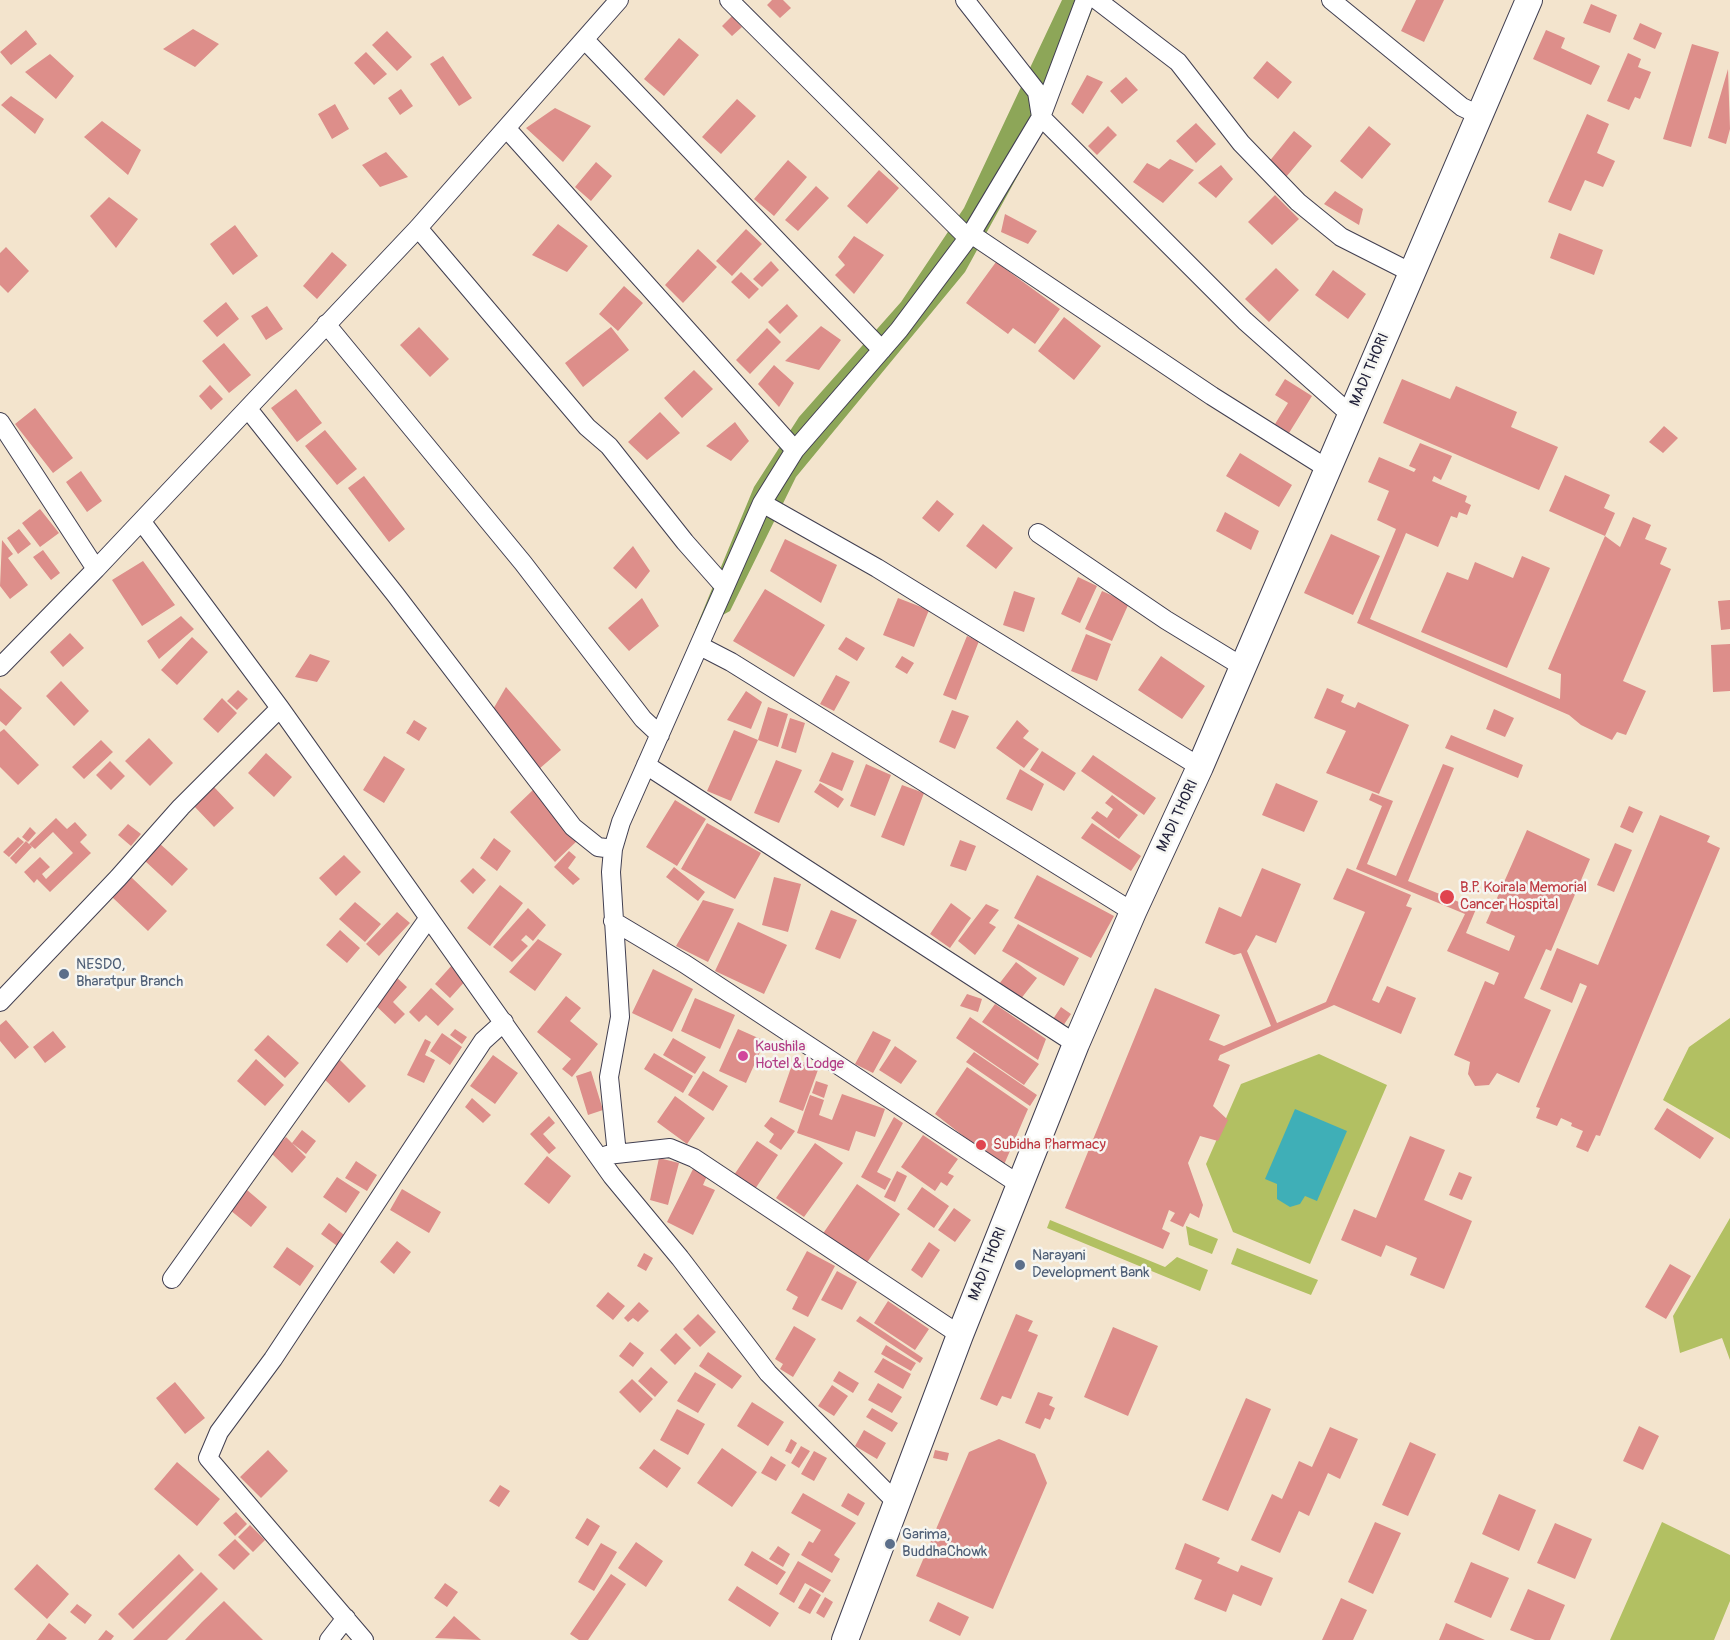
<!DOCTYPE html>
<style>
body{margin:0}
canvas{display:block;background:#f3e4cd}
</style>
<canvas width="1730" height="1640"></canvas>
<script>
const g = document.querySelector('canvas').getContext('2d');
g.lineJoin = 'round';
function fillPath(path, color) { g.fillStyle = color; g.fill(path, 'evenodd'); }
const toPath = rows => new Path2D(rows.map(r => 'M' + r).join(''));
function trace(path, color, width, dash) { g.strokeStyle = color; g.lineWidth = width; g.lineCap = dash ? 'butt' : 'round'; g.setLineDash(dash || []); g.stroke(path); }
function drawText(font, color, halo, rows, align = 'center') {
  g.font = font + ' Pangolin,sans-serif'; g.lineWidth = 5; g.setLineDash([]); g.textBaseline = 'middle'; g.strokeStyle = halo; g.fillStyle = color; for (const [text, x, y, turn = 0] of rows) {
    g.save(); g.translate(x, y); g.rotate((+turn || 0) * Math.PI / 180); g.textAlign = isNaN(turn) ? turn : align; if (halo) g.strokeText(text, 0, 0); g.fillText(text, 0, 0); g.restore();
  }
}
fillPath(toPath([
 [1730,1018,1730,1139,1663,1100,1689,1047],
 [1319,1054,1387,1085,1310,1264,1233,1232,1206,1164,1241,1084],
 [1730,1218,1730,1360,1722,1338,1680,1353,1673,1316],
 [1050,1220,1165,1267,1177,1257,1208,1270,1200,1291,1047,1228],
 [1186,1226,1218,1239,1212,1254,1189,1245],
 [1237,1248,1318,1280,1311,1295,1231,1264],
 [1662,1522,1730,1555,1730,1601,1714,1640,1610,1640]
]), '#b2c062');
fillPath(toPath([
 [1062,0,1096,0,1052,113,965,272,796,477,730,611,695,630,754,487,799,417,901,302,964,208]
]), '#8da658');
fillPath(toPath([
 [1295,1109,1347,1131,1317,1201,1305,1196,1300,1204,1290,1207,1277,1199,1277,1184,1265,1179]
]), '#3fafb7');
fillPath(toPath([
 [772,0,783,0,791,8,780,18,767,5],
 [1416,0,1444,0,1424,42,1401,31],
 [1591,4,1617,15,1610,33,1583,23],
 [732,16,742,27,732,36,722,26],
 [1640,23,1662,33,1655,49,1633,39],
 [193,29,219,44,195,67,163,49],
 [26,30,37,44,11,65,0,52],
 [1546,30,1565,38,1561,48,1600,66,1591,85,1533,59],
 [387,31,412,57,397,71,372,45],
 [679,38,699,55,664,96,644,79],
 [1692,44,1719,52,1691,147,1663,139],
 [366,52,387,74,374,85,354,63],
 [1628,53,1641,59,1638,67,1651,72,1640,99,1635,97,1629,110,1607,101],
 [50,54,74,76,56,99,25,72],
 [443,56,472,98,459,106,430,64],
 [1267,61,1292,82,1278,99,1253,78],
 [1728,69,1730,129,1726,144,1708,138],
 [1087,75,1103,82,1083,114,1071,104],
 [1126,77,1138,90,1122,104,1110,91],
 [401,89,413,106,400,115,388,98],
 [11,96,44,119,35,134,1,105],
 [737,99,756,116,721,154,702,137],
 [335,104,349,129,332,139,318,114],
 [555,108,591,126,563,162,526,128],
 [1587,114,1609,124,1597,153,1615,161,1603,187,1585,180,1571,211,1548,202],
 [102,121,141,150,128,175,84,137],
 [1196,123,1216,144,1196,163,1176,141],
 [1108,126,1117,135,1097,155,1088,146],
 [1369,126,1391,144,1362,179,1340,161],
 [1294,131,1312,146,1286,177,1268,163],
 [386,152,408,177,380,187,362,165],
 [1170,159,1194,170,1163,203,1133,182,1147,163,1159,169],
 [788,160,807,177,774,216,754,199],
 [596,162,612,176,591,201,575,187],
 [1221,165,1233,179,1216,198,1198,183],
 [879,170,899,188,867,224,847,206],
 [816,186,829,198,798,231,785,220],
 [1335,191,1363,209,1359,225,1324,204],
 [1275,195,1299,219,1272,245,1248,222],
 [109,197,138,219,116,248,90,216],
 [1005,214,1037,231,1028,244,1001,232],
 [558,224,588,246,567,272,532,255],
 [235,225,258,256,233,275,210,244],
 [746,229,762,244,732,276,716,261],
 [1559,233,1603,250,1594,275,1550,258],
 [854,236,884,255,854,294,835,275,845,265,838,257],
 [6,247,29,271,8,293,0,285,0,253],
 [698,249,717,267,683,303,665,285],
 [332,252,347,265,317,299,303,286],
 [771,261,779,270,762,287,753,279],
 [996,262,1060,309,1035,344,1013,328,1008,334,966,303],
 [1276,268,1299,290,1269,322,1245,299],
 [1333,270,1366,294,1348,319,1315,295],
 [741,272,759,289,749,299,731,282],
 [624,286,643,303,618,331,599,314],
 [226,302,239,319,217,337,203,321],
 [787,304,798,316,780,334,768,322],
 [267,306,283,329,266,340,251,316],
 [1064,317,1101,346,1074,380,1038,351],
 [821,326,841,340,819,370,785,361],
 [419,327,449,359,430,377,400,345],
 [611,327,629,350,583,387,565,363],
 [767,328,781,342,750,374,736,360],
 [224,343,251,375,229,393,202,361],
 [774,365,794,383,779,407,758,384],
 [694,370,713,389,682,418,664,398],
 [1285,379,1312,396,1289,433,1275,424,1288,403,1275,395],
 [1402,379,1450,399,1456,386,1517,412,1511,427,1558,447,1539,490,1383,423],
 [210,385,223,399,211,410,199,396],
 [296,389,322,423,297,442,271,408],
 [35,408,73,458,53,473,15,424],
 [660,412,680,433,647,460,628,442],
 [735,422,749,441,731,461,706,446],
 [1664,426,1678,438,1663,453,1649,442],
 [325,430,357,469,337,485,305,446],
 [1420,443,1452,456,1441,480,1434,476,1432,481,1467,496,1465,502,1471,505,1467,515,1459,512,1457,518,1451,516,1438,547,1406,533,1370,619,1560,699,1561,674,1548,669,1605,536,1620,547,1633,517,1651,525,1645,539,1667,548,1660,564,1671,569,1623,681,1646,691,1626,735,1617,732,1612,740,1581,725,1569,715,1357,623,1396,529,1377,520,1389,491,1368,482,1379,457,1414,472,1416,469,1409,466],
 [1240,453,1292,485,1279,507,1226,476],
 [81,471,102,501,87,512,66,482],
 [1565,475,1610,495,1604,508,1615,513,1605,536,1549,511],
 [364,476,405,529,389,542,348,488],
 [937,500,954,514,939,532,922,518],
 [40,509,59,533,40,547,22,523],
 [1225,512,1259,531,1251,550,1216,531],
 [983,524,1013,548,996,569,966,546],
 [19,529,31,544,18,554,7,538],
 [1331,534,1380,556,1353,615,1304,593],
 [785,539,837,565,821,603,770,571],
 [2,540,13,554,8,558,28,585,10,599,0,586],
 [633,546,650,571,636,589,613,568],
 [43,550,60,573,51,580,33,557],
 [1522,556,1550,568,1507,668,1421,632,1447,572,1468,580,1475,562,1513,578],
 [143,561,175,605,142,626,112,580],
 [1078,577,1097,586,1080,623,1061,614],
 [765,589,825,625,794,677,733,641],
 [1014,591,1035,598,1024,632,1003,625],
 [1102,591,1129,603,1112,641,1085,629],
 [642,598,659,626,629,651,608,628],
 [898,598,929,610,914,647,883,635],
 [1730,600,1730,629,1721,630,1718,601],
 [181,616,194,629,159,659,147,641],
 [70,633,84,648,63,667,50,652],
 [1086,634,1111,644,1097,681,1071,671],
 [967,636,979,641,956,700,943,695],
 [192,637,208,652,177,685,161,670],
 [846,637,865,648,857,661,838,649],
 [1730,644,1730,691,1713,692,1711,645],
 [310,654,330,661,317,682,295,677],
 [902,656,914,663,907,674,895,667],
 [1161,656,1205,686,1182,719,1138,690],
 [836,675,850,682,834,711,820,704],
 [61,681,89,711,74,726,46,696],
 [506,687,561,750,539,769,492,711],
 [0,688,22,708,6,726,0,721],
 [1327,688,1344,695,1341,702,1355,708,1358,702,1409,725,1379,794,1326,773,1346,731,1314,718],
 [238,690,248,699,237,710,227,701],
 [746,691,762,702,751,729,727,720],
 [222,698,237,713,218,733,203,719],
 [768,707,788,714,778,747,758,740,731,801,707,791,734,730,758,740],
 [1494,709,1514,718,1505,737,1486,729],
 [952,710,969,716,955,749,939,742],
 [790,718,805,723,796,753,781,748],
 [414,720,427,728,419,741,406,733],
 [1017,720,1029,731,1023,738,1039,749,1024,768,996,748],
 [4,729,39,765,18,785,0,767,0,732],
 [1451,735,1523,765,1518,778,1445,748],
 [149,738,173,763,150,786,125,761],
 [101,740,113,752,84,779,72,767],
 [1042,751,1076,773,1064,791,1030,770],
 [832,752,854,761,842,791,819,781],
 [266,753,292,777,274,797,248,773],
 [1093,755,1156,798,1144,815,1081,771],
 [384,756,405,769,384,803,363,790],
 [776,760,802,770,779,823,754,813],
 [110,761,125,776,111,790,96,775],
 [866,764,891,775,875,816,850,806],
 [1443,764,1454,768,1408,881,1476,909,1466,933,1509,951,1515,936,1486,923,1527,830,1590,859,1551,951,1546,949,1524,998,1551,1010,1519,1083,1497,1073,1489,1085,1475,1086,1468,1074,1470,1062,1454,1055,1485,981,1494,985,1499,973,1447,951,1465,914,1356,869,1382,806,1369,800,1372,793,1393,801,1367,864,1396,876],
 [1020,769,1044,784,1032,811,1006,799],
 [820,783,844,799,838,808,814,792],
 [1276,783,1318,801,1304,832,1262,815],
 [902,785,924,793,904,846,881,837],
 [214,787,234,808,214,827,194,806],
 [533,790,578,840,555,862,510,812],
 [1112,795,1138,815,1119,839,1091,818,1097,811,1107,818,1113,809,1105,803],
 [675,800,706,819,677,866,646,847],
 [1629,806,1643,812,1633,833,1620,827],
 [1660,815,1710,836,1707,842,1720,848,1600,1136,1596,1135,1588,1152,1576,1147,1583,1131,1571,1126,1572,1123,1561,1118,1557,1126,1536,1118,1540,1108,1536,1107,1587,986,1580,983,1572,1003,1540,989,1557,948,1598,965],
 [56,818,67,829,75,822,87,835,80,842,91,853,50,892,37,879,34,883,24,872,40,857,50,867,42,874,46,879,73,853,53,832,35,849,29,844],
 [707,823,761,853,735,899,681,869],
 [1092,823,1141,856,1131,871,1081,838],
 [128,824,141,834,131,846,118,835],
 [30,827,36,833,28,842,22,837],
 [18,837,24,842,9,857,3,852],
 [494,838,511,851,497,871,480,858],
 [960,840,976,846,966,871,950,866],
 [26,841,32,847,16,864,10,858],
 [159,843,188,869,172,886,144,860],
 [1615,843,1632,850,1614,892,1597,885],
 [569,851,576,857,568,868,580,879,573,885,554,867],
 [344,855,361,872,336,896,319,878],
 [674,867,705,892,698,901,666,877],
 [473,868,486,880,473,894,460,881],
 [1262,868,1301,884,1276,943,1256,935,1247,951,1277,1023,1326,1002,1365,912,1333,899,1347,868,1411,895,1406,906,1412,908,1372,1000,1379,1003,1387,986,1416,998,1401,1034,1334,1005,1220,1055,1218,1060,1230,1065,1213,1106,1228,1120,1218,1141,1200,1136,1188,1163,1203,1205,1199,1218,1190,1213,1183,1227,1170,1221,1175,1213,1169,1210,1162,1229,1170,1233,1163,1249,1065,1208,1155,988,1220,1015,1209,1040,1224,1046,1271,1026,1241,953,1234,955,1205,943,1219,907,1241,917],
 [1037,875,1114,916,1091,958,1014,918],
 [131,877,167,911,148,931,112,897],
 [774,877,801,884,788,932,762,925],
 [500,885,523,903,490,946,467,928],
 [703,900,734,909,708,962,676,946],
 [355,902,381,924,365,942,339,919],
 [951,903,971,918,950,948,930,934],
 [986,904,999,910,989,923,996,927,975,955,958,941],
 [528,908,546,925,533,941,526,935,521,940,528,946,512,962,493,947],
 [831,910,857,920,840,959,815,949],
 [397,912,410,923,379,956,366,944],
 [738,922,787,945,764,994,715,971],
 [1018,924,1079,958,1064,986,1002,951],
 [340,930,360,948,347,963,326,945],
 [538,939,562,954,535,991,509,972],
 [1016,962,1037,978,1020,1000,999,984],
 [453,964,468,978,450,998,435,984],
 [653,969,693,989,672,1032,632,1013],
 [395,976,407,987,393,1002,405,1014,395,1024,371,1001],
 [431,988,454,1009,438,1026,426,1015,419,1022,409,1012],
 [967,994,982,999,978,1012,960,1006],
 [566,996,581,1008,570,1021,598,1044,572,1077,562,1069,571,1059,537,1032],
 [695,998,735,1015,720,1049,681,1031],
 [995,1004,1046,1039,1038,1060,982,1022],
 [1061,1007,1071,1014,1061,1029,1051,1022],
 [970,1017,1039,1064,1024,1085,956,1038],
 [6,1020,29,1047,15,1059,0,1041,0,1025],
 [455,1029,467,1037,462,1044,450,1035],
 [738,1029,765,1041,746,1083,719,1071],
 [53,1031,66,1047,45,1063,33,1047],
 [873,1031,891,1040,873,1073,855,1064],
 [442,1033,462,1047,450,1065,430,1051],
 [268,1035,299,1063,285,1078,254,1050],
 [673,1038,706,1057,695,1074,663,1055],
 [425,1039,431,1042,425,1055,435,1060,424,1083,407,1075],
 [895,1046,917,1061,901,1084,879,1070],
 [974,1052,1037,1095,1030,1106,966,1062],
 [654,1053,693,1076,683,1093,644,1069],
 [493,1055,518,1073,495,1104,470,1086],
 [337,1057,366,1086,349,1103,320,1075],
 [256,1059,284,1085,265,1106,237,1081],
 [794,1059,819,1067,803,1111,779,1102],
 [967,1067,1028,1109,1003,1167,935,1114],
 [591,1071,603,1110,588,1115,576,1076],
 [703,1071,728,1086,713,1111,688,1095],
 [816,1081,828,1085,824,1098,812,1093],
 [842,1094,885,1109,875,1137,856,1131,849,1151,797,1133,810,1095,824,1100,819,1115,832,1120],
 [675,1096,705,1118,687,1144,657,1122],
 [472,1098,491,1115,483,1123,465,1107],
 [1667,1108,1714,1138,1700,1159,1654,1129],
 [549,1116,555,1123,543,1134,556,1148,549,1154,530,1134],
 [771,1117,795,1131,781,1150,769,1142,774,1134,764,1126],
 [894,1117,903,1123,877,1172,891,1179,885,1190,861,1177],
 [302,1130,316,1141,306,1154,292,1143],
 [923,1135,958,1159,948,1173,954,1176,947,1186,941,1182,935,1191,901,1167],
 [1410,1136,1445,1150,1424,1200,1472,1221,1444,1289,1410,1275,1417,1258,1386,1245,1381,1257,1341,1240,1354,1209,1376,1218],
 [286,1137,306,1157,292,1173,271,1153],
 [757,1141,778,1155,755,1189,734,1175],
 [815,1143,843,1163,804,1217,776,1198],
 [547,1156,571,1176,549,1204,524,1184],
 [659,1158,679,1163,668,1205,650,1200],
 [356,1161,377,1175,367,1191,345,1178],
 [693,1169,707,1176,703,1185,715,1190,693,1235,667,1222],
 [897,1171,907,1176,895,1202,884,1197],
 [1459,1172,1472,1177,1462,1200,1449,1195],
 [337,1177,360,1192,346,1213,323,1197],
 [857,1184,900,1214,866,1264,822,1235],
 [922,1187,949,1206,934,1228,907,1209],
 [402,1189,441,1212,429,1233,390,1210],
 [247,1190,267,1207,251,1227,230,1210],
 [954,1208,971,1220,955,1242,938,1230],
 [329,1223,348,1238,340,1248,321,1234],
 [397,1241,411,1252,394,1274,380,1262],
 [929,1242,940,1250,922,1278,911,1270],
 [287,1247,314,1266,300,1286,273,1267],
 [807,1251,835,1266,808,1317,792,1309,798,1297,786,1290],
 [644,1253,653,1258,646,1271,637,1266],
 [1670,1264,1691,1276,1666,1319,1645,1307],
 [837,1271,857,1282,842,1310,821,1300],
 [608,1292,625,1306,613,1320,596,1306],
 [888,1301,929,1329,915,1350,874,1323],
 [639,1302,649,1311,638,1322,633,1318,628,1322,624,1318],
 [698,1314,716,1332,700,1347,683,1329],
 [1016,1314,1033,1321,1028,1331,1038,1335,1011,1399,1002,1396,997,1406,980,1399],
 [860,1316,923,1358,920,1363,856,1321],
 [794,1326,816,1339,793,1377,780,1369,783,1364,775,1359],
 [1113,1327,1158,1346,1128,1416,1084,1397],
 [676,1333,691,1348,675,1365,660,1350],
 [630,1342,644,1353,633,1367,619,1356],
 [886,1345,916,1363,911,1371,881,1354],
 [708,1352,742,1376,732,1389,699,1366],
 [883,1358,911,1374,903,1389,874,1372],
 [651,1367,668,1382,655,1397,638,1381],
 [839,1371,859,1383,853,1393,833,1381],
 [695,1372,716,1384,698,1413,677,1401],
 [632,1379,653,1399,640,1413,619,1392],
 [175,1382,205,1418,185,1434,156,1398],
 [878,1383,902,1397,892,1413,868,1400],
 [832,1385,848,1396,834,1416,818,1406],
 [1038,1392,1053,1397,1049,1405,1055,1408,1050,1420,1045,1418,1040,1429,1025,1423],
 [1246,1398,1271,1409,1228,1511,1202,1500],
 [752,1402,784,1422,768,1446,737,1426],
 [872,1408,898,1423,892,1432,866,1417],
 [677,1409,705,1424,688,1455,660,1440],
 [1639,1426,1659,1436,1643,1470,1623,1461],
 [1330,1427,1358,1439,1340,1479,1328,1473,1309,1516,1299,1511,1280,1553,1251,1540,1272,1494,1282,1499,1299,1461,1312,1467],
 [864,1430,886,1443,877,1459,855,1446],
 [791,1439,797,1443,791,1454,785,1451],
 [999,1439,1035,1454,1047,1483,993,1609,916,1576,969,1452],
 [1410,1442,1436,1454,1408,1516,1382,1505],
 [801,1446,810,1451,799,1468,791,1463],
 [722,1448,757,1472,732,1507,697,1483],
 [654,1449,681,1468,667,1488,639,1468],
 [268,1450,288,1471,261,1498,240,1477],
 [935,1450,949,1453,947,1461,933,1458],
 [814,1451,827,1458,814,1481,801,1474],
 [771,1456,786,1465,776,1481,761,1473],
 [177,1462,220,1499,197,1526,154,1489],
 [500,1485,510,1491,499,1507,489,1501],
 [803,1493,856,1523,834,1555,840,1559,832,1573,801,1555,809,1541,813,1543,821,1530,791,1513],
 [848,1493,865,1503,858,1516,841,1506],
 [1499,1494,1536,1510,1519,1551,1482,1534],
 [236,1512,247,1524,235,1536,223,1523],
 [587,1518,600,1526,588,1546,575,1538],
 [1375,1522,1401,1533,1373,1594,1348,1582],
 [1555,1523,1592,1539,1575,1579,1537,1563],
 [250,1525,265,1540,253,1552,238,1537],
 [235,1539,250,1554,234,1570,218,1555],
 [636,1542,663,1561,646,1587,618,1568],
 [601,1543,617,1552,594,1591,578,1582],
 [1185,1543,1220,1558,1217,1563,1238,1572,1241,1565,1273,1578,1261,1606,1233,1594,1226,1612,1194,1599,1202,1580,1175,1569],
 [778,1546,790,1554,783,1567,769,1559],
 [752,1551,786,1572,777,1585,744,1565],
 [179,1554,194,1570,133,1629,118,1614],
 [798,1561,831,1580,823,1593,805,1583,794,1603,779,1594],
 [1471,1562,1509,1578,1491,1618,1454,1602],
 [37,1564,69,1594,47,1619,14,1589],
 [201,1572,218,1589,167,1640,133,1640],
 [611,1574,626,1584,588,1640,579,1640,570,1634],
 [445,1583,458,1592,447,1607,434,1598],
 [737,1586,779,1613,770,1627,728,1600],
 [810,1588,821,1595,810,1614,798,1608],
 [1528,1589,1565,1605,1550,1640,1535,1640,1510,1630],
 [825,1597,833,1602,824,1618,816,1613],
 [1341,1598,1367,1610,1353,1640,1322,1640],
 [224,1601,263,1640,185,1640,202,1622],
 [938,1602,969,1617,960,1636,929,1621],
 [77,1604,92,1615,85,1624,70,1612],
 [454,1616,481,1640,435,1638],
 [49,1623,67,1638,65,1640,36,1640],
 [1446,1623,1485,1640,1439,1640],
 [106,1630,114,1636,111,1640,98,1640]
]), '#dd8e8a');
const street = toPath([
 [729,0,968,238],
 [965,0,1037,92,1041,117,1245,321,1351,415],
 [1097,0,1178,62,1241,143,1298,202,1341,237,1412,273],
 [1331,0,1462,107,1479,115],
 [585,40,882,350],
 [507,129,795,450],
 [418,228,587,427,609,446,685,542,723,585],
 [971,234,1212,396,1328,469],
 [326,324,523,563,643,719,660,735],
 [248,409,395,594,573,827,598,847,613,849],
 [0,422,96,569,0,667],
 [762,503,877,568,1200,767],
 [142,522,280,708,612,1176,680,1258,768,1373,897,1503],
 [1038,533,1166,620,1243,667],
 [96,569,418,228,619,0],
 [700,646,731,662,1133,912],
 [646,765,1076,1044],
 [613,921,685,964,1020,1185],
 [0,1002,118,878,181,807,280,708],
 [617,1154,609,1077,620,1017,611,872,613,849,621,822,762,503,795,450,899,330,971,234,1041,117,1085,0],
 [607,1155,670,1148,694,1158,960,1335],
 [172,1279,428,919],
 [329,1640,346,1618],
 [364,1640,208,1458,219,1432,273,1359,483,1041,504,1022]
]);
const secondary = toPath([
 [845,1640,960,1335,1076,1044,1133,912,1200,767,1529,0]
]);
trace(street, '#413f51', 20);
trace(secondary, '#413f51', 28);
trace(street, '#fff', 18);
trace(secondary, '#fff', 26);
for (const [x, y, r, color] of [
 [1447,897,8,"#e0444e"],
 [64,974,6,"#5c6f8a"],
 [743,1056,6,"#d1479c"],
 [981,1145,6,"#e0444e"],
 [1020,1265,6,"#5c6f8a"],
 [890,1544,6,"#5c6f8a"]
]) { const dot = new Path2D(); dot.arc(x, y, r, 0, 2 * Math.PI); g.fillStyle = color; g.fill(dot); trace(dot, '#f6f6f2', 2); }
drawText('15px', '#22223b', '#f6f6f2', [
 ["MADI THORI",1370,370,-67],
 ["MADI THORI",1178,816,-65],
 ["MADI THORI",988,1264,-68]
]);
drawText('15px', '#be3a42', '#f6f6f2', [
 ["B.P. Koirala Memorial",1460,888],
 ["Cancer Hospital",1460,905],
 ["Subidha Pharmacy",993,1145]
], 'left');
drawText('15px', '#4e5e75', '#f6f6f2', [
 ["NESDO,",76,965],
 ["Bharatpur Branch",76,982],
 ["Narayani",1032,1256],
 ["Development Bank",1032,1273],
 ["Garima,",902,1535],
 ["BuddhaChowk",902,1552]
], 'left');
drawText('15px', '#b23c85', '#f6f6f2', [
 ["Kaushila",755,1047],
 ["Hotel & Lodge",755,1064]
], 'left');
</script>
